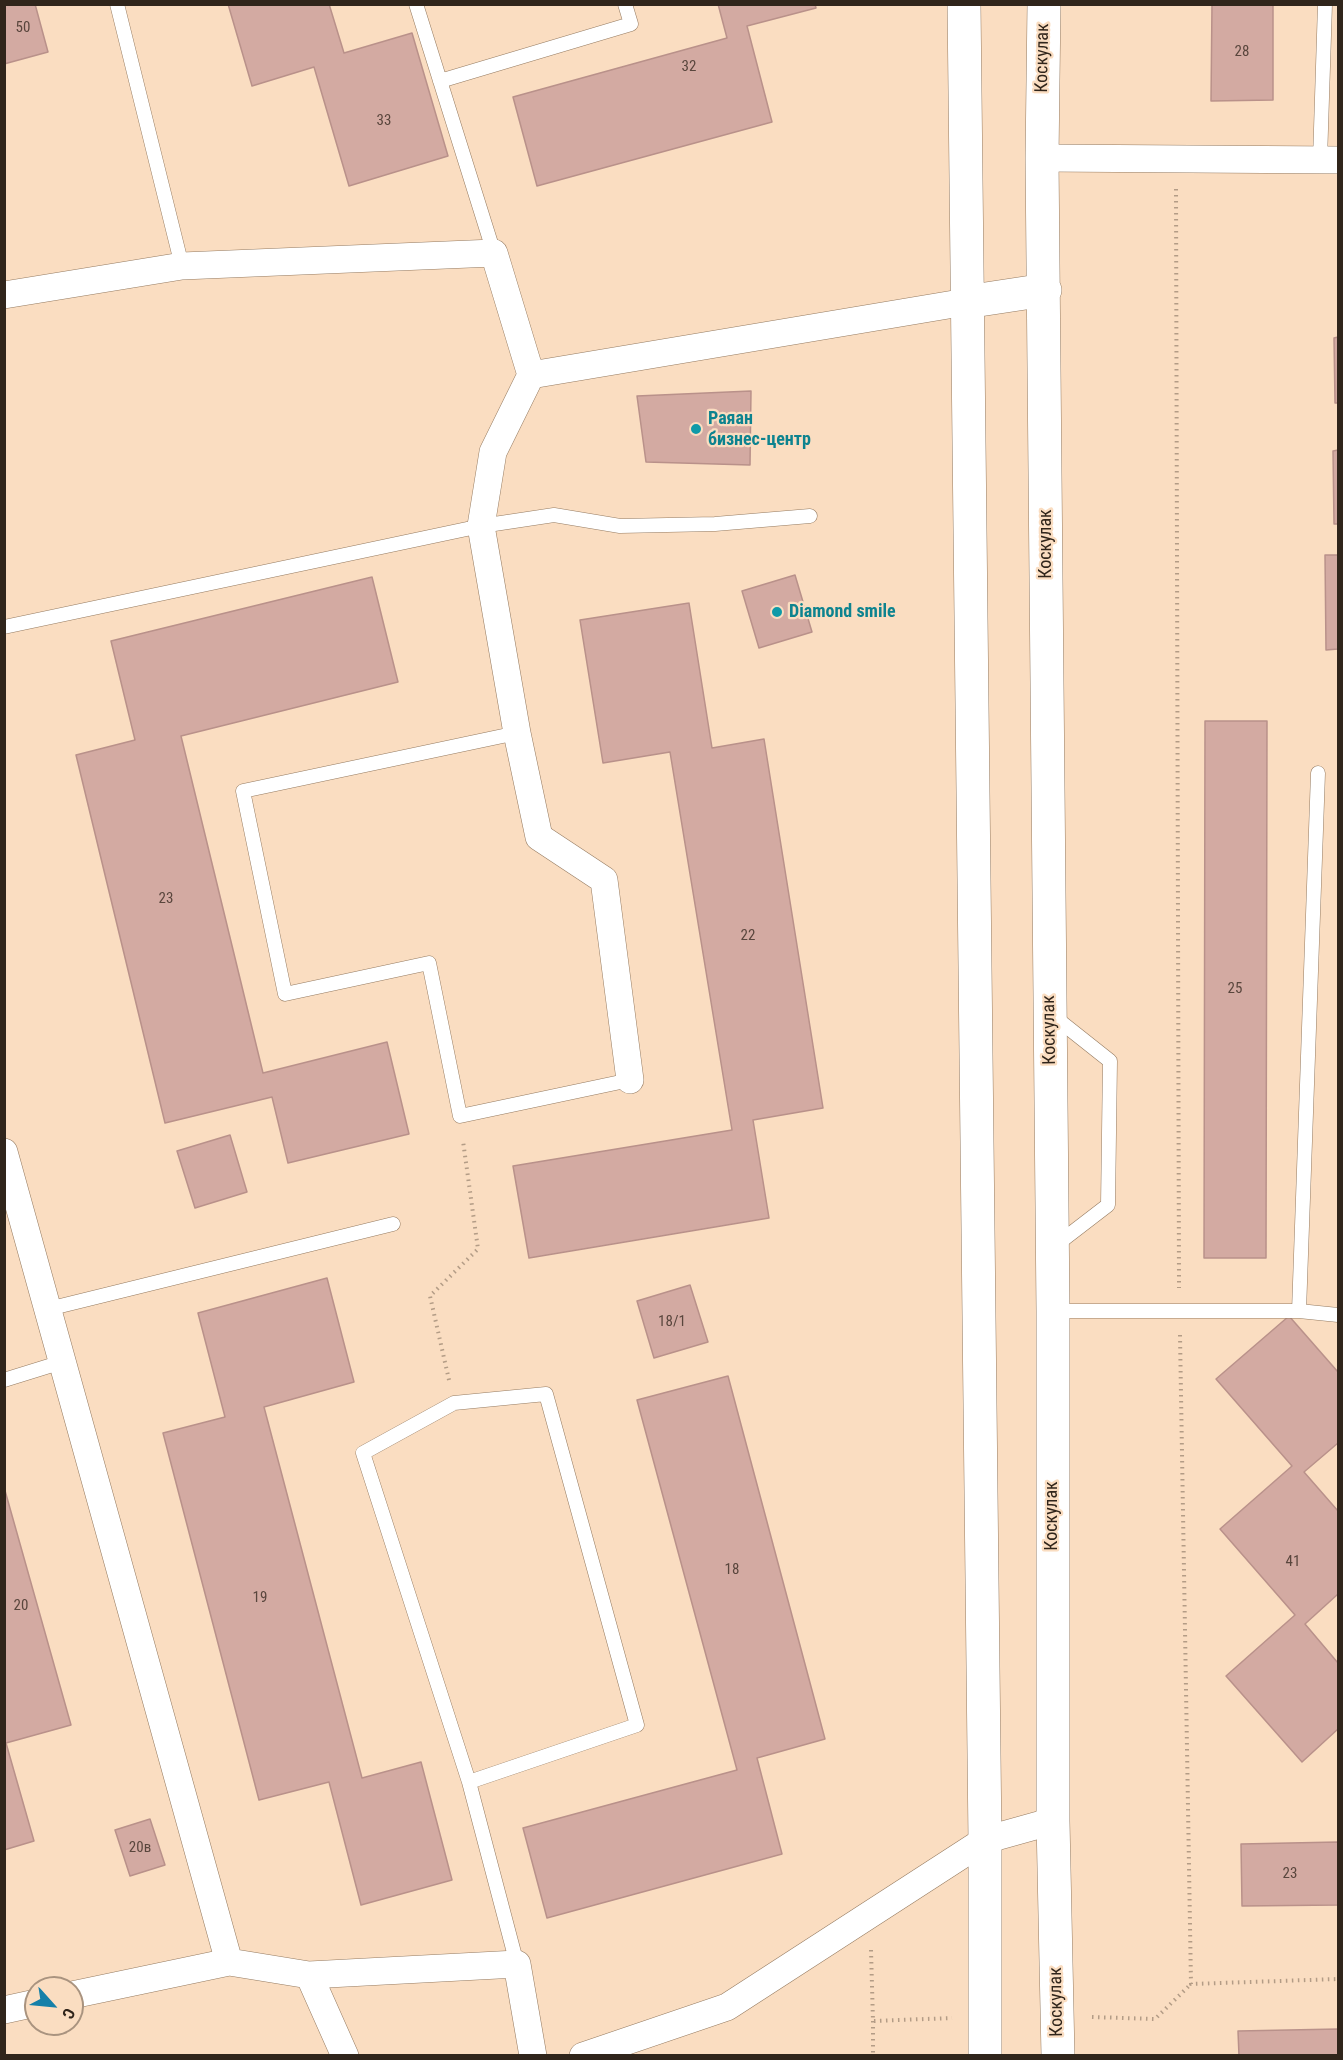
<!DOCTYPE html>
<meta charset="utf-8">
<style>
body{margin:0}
#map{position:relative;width:1343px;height:2060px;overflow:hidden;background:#faddc1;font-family:"Roboto Condensed",sans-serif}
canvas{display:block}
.frame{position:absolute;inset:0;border:6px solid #30251b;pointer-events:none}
.north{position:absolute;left:24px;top:1976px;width:60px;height:60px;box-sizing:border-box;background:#faddc1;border:2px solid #a9937f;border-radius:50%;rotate:117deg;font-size:16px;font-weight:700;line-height:24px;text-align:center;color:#30251b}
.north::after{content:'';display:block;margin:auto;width:21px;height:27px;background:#1580a9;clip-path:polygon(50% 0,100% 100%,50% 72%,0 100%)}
</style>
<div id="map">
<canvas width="1343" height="2060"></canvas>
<div class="frame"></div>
<div class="north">С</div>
</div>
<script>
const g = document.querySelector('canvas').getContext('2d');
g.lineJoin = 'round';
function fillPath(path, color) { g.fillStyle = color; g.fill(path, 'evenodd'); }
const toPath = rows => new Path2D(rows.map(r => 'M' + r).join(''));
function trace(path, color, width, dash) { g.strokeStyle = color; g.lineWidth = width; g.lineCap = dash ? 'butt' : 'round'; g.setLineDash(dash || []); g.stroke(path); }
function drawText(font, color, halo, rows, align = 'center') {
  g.font = font + ' "Roboto Condensed",sans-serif'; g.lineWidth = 4.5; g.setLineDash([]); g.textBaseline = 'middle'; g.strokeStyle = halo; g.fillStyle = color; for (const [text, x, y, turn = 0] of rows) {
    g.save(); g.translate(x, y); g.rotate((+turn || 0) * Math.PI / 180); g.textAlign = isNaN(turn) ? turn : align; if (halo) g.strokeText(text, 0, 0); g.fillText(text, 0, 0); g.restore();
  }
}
const building = toPath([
 [4,4,35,4,48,52,4,64,4,4],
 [228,4,329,4,344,53,412,33,448,156,349,186,314,67,252,86,228,4],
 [718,4,815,4,816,8,747,26,772,122,537,186,513,97,727,38,718,4],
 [1212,4,1273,4,1273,100,1211,101,1212,4],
 [1338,337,1338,403,1335,403,1334,338,1338,337],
 [751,391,750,465,646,462,637,396,751,391],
 [1338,450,1338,524,1334,524,1333,451,1338,450],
 [1325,555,1338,555,1338,649,1326,650,1325,555],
 [795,575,812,632,759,648,742,591,795,575],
 [372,577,398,682,181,736,263,1073,387,1042,409,1134,288,1163,272,1097,165,1123,76,755,135,740,111,641,372,577],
 [689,603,712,748,764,739,823,1108,753,1120,769,1218,529,1258,513,1166,732,1130,670,752,603,763,580,620,689,603],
 [1205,721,1267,721,1266,1258,1204,1258,1205,721],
 [230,1135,247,1192,195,1208,177,1151,230,1135],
 [327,1278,354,1382,264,1407,362,1778,421,1762,452,1880,361,1905,329,1782,259,1800,163,1433,225,1417,198,1313,327,1278],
 [690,1285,708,1342,654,1358,637,1301,690,1285],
 [1289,1316,1338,1372,1338,1443,1304,1472,1338,1511,1338,1594,1305,1624,1338,1663,1338,1729,1302,1762,1226,1676,1295,1615,1220,1529,1292,1466,1216,1379,1289,1316],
 [728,1376,825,1739,757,1758,782,1854,547,1918,523,1828,737,1770,637,1400,728,1376],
 [4,1487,71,1725,6,1743,34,1841,4,1850,4,1487],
 [150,1819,165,1865,130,1876,115,1830,150,1819],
 [1338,1842,1338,1905,1242,1906,1241,1844,1338,1842],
 [1338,2029,1338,2056,1239,2056,1238,2031,1338,2029]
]);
fillPath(building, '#d3aaa2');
trace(building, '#b9918a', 1.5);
const lane = toPath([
 [117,4,182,266],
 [416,4,494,253],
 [440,81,631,24,625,4],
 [1320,160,1325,4],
 [4,627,481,526,554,515,620,526,715,524,810,516],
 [517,733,243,791,285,994,429,963,460,1116,630,1080],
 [1052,1015,1110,1061,1108,1205,1056,1245],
 [48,1309,393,1224],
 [1053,1311,1299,1311,1338,1315],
 [1299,1311,1318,773],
 [4,1380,62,1362],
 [469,1782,637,1725,546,1394,454,1403,363,1453,469,1782,517,1964]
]);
const street = toPath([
 [1042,158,1338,160],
 [4,295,182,266,494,253,531,375,966,302],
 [531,375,493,452,481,526,517,733,539,837,604,880,630,1080],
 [4,1152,229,1962],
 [309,1975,345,2056],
 [72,1995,229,1962,309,1975,517,1964,533,2056],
 [4,2010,36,2003],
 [583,2056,727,2007,985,1840,1053,1821]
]);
const secondary = toPath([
 [964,4,985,1840,985,2056],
 [1044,4,1042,158,1053,1311,1053,1821,1058,2056],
 [966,302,1045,290]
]);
trace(lane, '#957b61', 15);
trace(street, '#957b61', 28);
trace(secondary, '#957b61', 34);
trace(toPath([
 [1176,189,1179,1288],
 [1180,1335,1191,1984,1338,1979],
 [449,1380,430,1296,478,1249,463,1141],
 [871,1950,873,2021,952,2018],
 [1092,2017,1155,2019,1191,1984],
 [873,2021,873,2056]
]), '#b39c86', 4, [1.5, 4.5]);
trace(lane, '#fff', 14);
trace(street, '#fff', 27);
trace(secondary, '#fff', 33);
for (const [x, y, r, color] of [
 [696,429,6,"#0f9aa8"],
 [777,612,6,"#0f9aa8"]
]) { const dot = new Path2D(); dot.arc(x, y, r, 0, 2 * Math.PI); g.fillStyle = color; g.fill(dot); trace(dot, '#faddc1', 2); }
drawText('15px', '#59463d', null, [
 ["50",23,28],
 ["28",1242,52],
 ["32",689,67],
 ["33",384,121],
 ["23",166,899],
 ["22",748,936],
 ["25",1235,989],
 ["18/1",672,1322],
 ["41",1293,1562],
 ["18",732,1570],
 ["19",260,1598],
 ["20",21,1606],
 ["20в",140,1848],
 ["23",1290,1874]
]);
drawText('18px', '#30251b', '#faddc1', [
 ["Коскулак",1043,58,-89],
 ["Коскулак",1046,544,-90],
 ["Коскулак",1050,1030,-91],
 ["Коскулак",1052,1516,-90],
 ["Коскулак",1057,2002,-91]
]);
drawText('bold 18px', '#0d838f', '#faddc1', [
 ["Раяан",708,419],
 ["бизнес-центр",708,440],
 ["Diamond smile",789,612]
], 'left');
</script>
